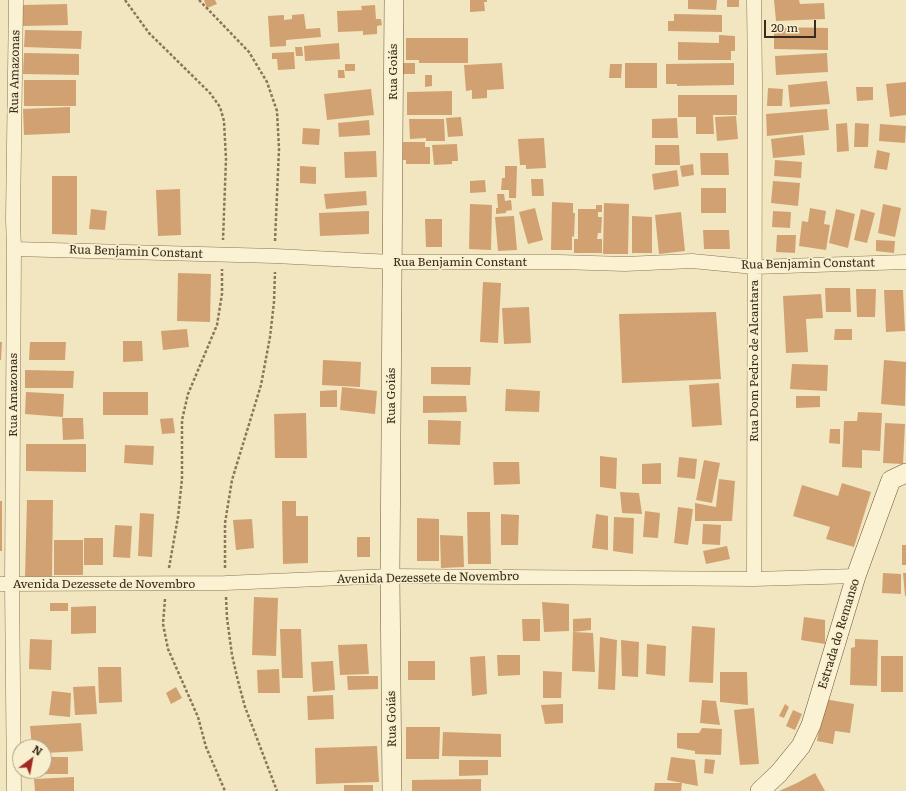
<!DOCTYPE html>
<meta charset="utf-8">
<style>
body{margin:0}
#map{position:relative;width:906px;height:791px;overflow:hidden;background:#f1e6bf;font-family:Literata,serif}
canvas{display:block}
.north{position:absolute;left:12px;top:739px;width:40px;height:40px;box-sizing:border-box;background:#f8efcf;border:1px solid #aca187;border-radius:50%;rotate:32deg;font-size:11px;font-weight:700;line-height:16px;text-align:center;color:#3a2c1c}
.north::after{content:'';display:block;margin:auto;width:14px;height:18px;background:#9f2921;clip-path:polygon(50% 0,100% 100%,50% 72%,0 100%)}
.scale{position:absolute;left:764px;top:20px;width:52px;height:18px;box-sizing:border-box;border:2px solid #3a2c1c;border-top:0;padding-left:5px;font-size:12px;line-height:14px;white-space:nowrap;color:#3a2c1c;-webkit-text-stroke:3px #f8efcf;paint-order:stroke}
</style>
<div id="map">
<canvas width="906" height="791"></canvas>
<div class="north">N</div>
<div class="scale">20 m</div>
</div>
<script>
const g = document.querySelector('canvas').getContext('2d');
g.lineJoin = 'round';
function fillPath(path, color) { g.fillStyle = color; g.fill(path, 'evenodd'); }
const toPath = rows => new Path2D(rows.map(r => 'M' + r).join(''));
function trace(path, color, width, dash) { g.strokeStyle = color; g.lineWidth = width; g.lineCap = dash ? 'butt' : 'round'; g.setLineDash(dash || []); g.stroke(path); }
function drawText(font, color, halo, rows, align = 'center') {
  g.font = font + ' Literata,serif'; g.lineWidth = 3.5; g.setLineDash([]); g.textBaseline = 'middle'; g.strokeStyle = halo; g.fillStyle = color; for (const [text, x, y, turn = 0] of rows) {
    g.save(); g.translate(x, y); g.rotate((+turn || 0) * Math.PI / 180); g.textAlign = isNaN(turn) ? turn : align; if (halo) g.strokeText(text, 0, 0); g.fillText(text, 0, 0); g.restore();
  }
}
fillPath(toPath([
 [204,0,215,0,217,4,207,8],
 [470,0,487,0,487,2,484,2,485,11,470,12],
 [688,0,717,0,716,10,688,9],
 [727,0,739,0,739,7,727,7],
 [774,0,799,0,800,4,824,3,825,19,776,21],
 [67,4,68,25,23,26,22,5],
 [375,5,376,19,381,19,382,25,377,26,377,34,363,35,363,31,338,32,337,11,362,10,361,6],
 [304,14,306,29,320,28,321,37,286,40,286,46,270,47,268,16,284,15,284,20,292,19,292,15],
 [674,14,722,15,722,32,668,31,668,21,674,21],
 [774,27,828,28,828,50,774,49],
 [25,30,82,31,81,49,24,47],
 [719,35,735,36,735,51,731,51,731,60,678,60,678,42,719,43],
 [406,38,468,38,468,63,419,63,419,60,406,60],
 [339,43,340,59,305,61,304,46],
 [295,47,302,47,303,56,296,56],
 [294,52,295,69,278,70,277,59,272,59,272,53],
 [24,53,79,54,79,75,23,74],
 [827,53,828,72,776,75,775,56],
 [403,63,415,63,415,74,403,74],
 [502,63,504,89,487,90,487,98,472,99,472,90,466,91,464,65],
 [625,63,657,63,657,88,625,88],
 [734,63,734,85,677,86,677,84,666,84,666,64],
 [345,64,355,64,355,71,345,71],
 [610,64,622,64,621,78,609,78],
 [338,70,344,70,345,78,338,78],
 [425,75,432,75,432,86,425,87],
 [24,80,76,80,76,106,24,106],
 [827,81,830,104,790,107,788,85],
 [906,82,906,115,890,117,886,84],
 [856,87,873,87,873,100,857,101],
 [768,88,783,89,782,106,767,106],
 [371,89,374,115,327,120,324,94],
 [452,91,452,115,407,115,407,92],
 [678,95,737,95,737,115,713,115,714,134,696,134,696,117,678,117],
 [70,107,70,133,24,135,23,109],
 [827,109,829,130,767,136,766,114],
 [736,116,738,139,717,141,715,117],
 [461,117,463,136,448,137,446,118],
 [677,118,678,138,652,138,652,119],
 [409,119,444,119,445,141,426,141,426,138,410,139],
 [369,120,370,135,339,137,338,123],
 [847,123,849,151,837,152,836,124],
 [855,123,869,124,868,147,854,147],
 [880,124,906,126,905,143,879,141],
 [303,128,320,129,319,145,302,144],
 [803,135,805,155,773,158,771,139],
 [544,138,546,168,526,169,526,165,520,165,518,139],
 [399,142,425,142,425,147,430,147,430,164,406,164,406,160,400,160],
 [457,144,458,161,452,161,452,164,434,165,432,145],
 [655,145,679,145,680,165,655,165],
 [877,150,890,153,887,170,874,168],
 [376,151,377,177,345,178,344,152],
 [700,153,728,153,729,175,701,175],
 [775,160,802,162,801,178,774,176],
 [693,164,694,175,682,177,680,166],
 [300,166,316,167,316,184,300,183],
 [505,166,517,166,516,198,509,198,509,190,501,190,502,178,505,178],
 [677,170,679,186,654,190,652,174],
 [52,176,77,176,77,235,52,234],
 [531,179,543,179,544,196,532,196],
 [485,180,486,192,470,193,470,181],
 [773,181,800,183,798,206,771,203],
 [701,188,726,188,726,213,701,213],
 [180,189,181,235,158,236,156,190],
 [366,191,367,205,326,209,324,194],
 [497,194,504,194,505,201,511,200,512,210,506,211,506,213,496,214,496,208,498,208],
 [552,202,573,203,573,213,575,213,574,237,572,236,572,250,551,250],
 [604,203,629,204,628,254,603,254],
 [470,204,492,205,491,250,469,249],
 [883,204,901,208,895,237,878,233],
 [596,205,602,205,602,212,598,212,598,217,602,217,601,233,598,233,597,239,602,239,602,253,574,253,574,239,578,239,578,209,596,209],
 [535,208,543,240,528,244,519,212],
 [810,208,826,211,824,224,830,225,826,250,799,246,802,221,808,222],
 [91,209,107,211,105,230,89,229],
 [836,209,855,214,848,248,829,243],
 [861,209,875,213,867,243,854,240],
 [369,211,369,234,320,236,319,213],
 [773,211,791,212,790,228,772,227],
 [681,212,685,251,659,254,655,215],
 [514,216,517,250,498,251,495,217],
 [632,216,652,217,652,253,632,253],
 [425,219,442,219,442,247,426,247],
 [703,230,729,230,730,249,704,249],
 [777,235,796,235,795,253,776,252],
 [876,240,895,241,894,253,876,251],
 [178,273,211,274,210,322,177,321],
 [483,282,501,283,498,343,480,342],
 [825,288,850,288,851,312,826,312],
 [856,289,876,289,875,317,857,317],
 [884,290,903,290,905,331,886,332],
 [821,294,823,318,806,319,808,352,786,353,783,296],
 [529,307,531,343,504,344,502,308],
 [716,312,721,379,622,383,619,314],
 [187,329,189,347,163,350,161,331],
 [835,329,852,329,852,340,834,340],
 [123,341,142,341,143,361,123,362],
 [0,342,2,342,1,360,0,360],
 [30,342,66,342,65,360,29,360],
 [323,360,361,362,360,387,322,385],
 [884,360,906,362,905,406,881,404],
 [792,364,828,365,827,391,790,389],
 [431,367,471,367,470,385,431,384],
 [25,370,74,371,73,388,25,388],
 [719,383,722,425,692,427,689,385],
 [342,387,377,391,375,414,340,410],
 [506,389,540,391,539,412,505,411],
 [337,390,337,407,320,407,320,391],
 [26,392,64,394,63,417,25,414],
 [103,392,148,392,148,415,103,415],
 [423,396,466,396,467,412,423,413],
 [796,396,820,396,820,407,796,408],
 [858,412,882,413,880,451,862,450,862,468,842,467,844,421,857,421],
 [306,413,307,458,275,458,274,414],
 [62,418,83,418,84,439,63,440],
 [173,418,175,433,162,434,160,419],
 [428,420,461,421,460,445,428,444],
 [885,423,905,424,903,464,883,463],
 [830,429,840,429,840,444,829,443],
 [26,444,86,444,86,472,26,471],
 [125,445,154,446,153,465,124,463],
 [600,456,617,458,616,489,600,487],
 [679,457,697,459,695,479,677,477],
 [704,460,720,463,712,503,696,500],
 [493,462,519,462,520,484,494,485],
 [661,463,661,484,642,484,642,464],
 [719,479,735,481,732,521,695,521,695,503,716,507],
 [842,483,871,492,854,547,826,539,830,527,793,516,802,485,838,496],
 [620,492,639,493,642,514,622,513],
 [27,500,53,500,52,577,25,577],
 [0,501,2,501,2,551,0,551],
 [282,501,296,501,296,516,308,516,308,563,283,564],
 [678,507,693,509,688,545,674,543],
 [645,511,660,513,658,538,643,537],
 [467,512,490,512,491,564,468,564],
 [140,513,154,514,152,557,138,556],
 [501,514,519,515,518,545,501,545],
 [596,514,608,516,608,550,592,548],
 [614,517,634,518,633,554,613,551],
 [417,518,439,519,439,561,417,561],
 [252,519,254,548,236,550,233,520],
 [703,524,721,525,720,545,702,544],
 [115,525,132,526,130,558,113,557],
 [440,535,463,536,464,567,441,568],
 [357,537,370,537,370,557,357,557],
 [84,538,103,538,103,565,84,565],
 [54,540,83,540,83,575,54,575],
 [902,545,906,545,906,565,902,565],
 [727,546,730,559,706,564,703,551],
 [883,573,901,574,901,594,882,593],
 [903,573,906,573,906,596,905,596],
 [254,597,278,598,276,656,252,655],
 [542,602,569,604,569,631,544,632],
 [50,603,68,603,68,611,50,611],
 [96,606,96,633,71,634,71,607],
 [804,617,825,620,825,644,801,640],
 [591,618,591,630,573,632,573,619],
 [522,619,540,619,540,641,523,641],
 [692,626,715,628,713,683,689,682],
 [280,629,301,629,303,678,282,678],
 [573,632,593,633,595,672,572,671],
 [600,637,617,640,615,690,598,689],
 [30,639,52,640,51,670,29,669],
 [855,639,878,640,877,686,850,685,851,648,855,647],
 [621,640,639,642,638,677,622,676],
 [367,644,369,674,340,675,338,645],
 [647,644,666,646,665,676,646,674],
 [497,655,520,655,520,675,498,676],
 [485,656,487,694,472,696,470,657],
 [881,656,903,656,903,692,881,692],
 [333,661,335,690,313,692,311,662],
 [408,661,435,661,435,680,408,680],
 [98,667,121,667,122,702,99,703],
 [279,669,280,693,258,693,257,670],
 [543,671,562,672,561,698,543,698],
 [720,672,747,672,748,705,720,702],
 [347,676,378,676,378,689,348,690],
 [95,686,97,714,75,715,73,687],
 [176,687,182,698,171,704,166,693],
 [52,691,71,693,70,717,49,715],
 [333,695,334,719,308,720,307,696],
 [824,699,854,704,850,733,835,731,833,744,817,741],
 [702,700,716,701,720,725,700,723],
 [563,704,563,723,545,724,541,705],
 [785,704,789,707,784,718,779,716],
 [754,708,759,764,740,765,734,710],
 [793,710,802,714,795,730,786,726],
 [81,723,83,751,44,753,44,747,32,747,30,726],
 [406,727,440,727,439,759,406,759],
 [702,728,722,729,721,755,695,754,695,751,677,748,677,733,699,733],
 [443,732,501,734,501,757,442,756],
 [377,746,379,782,316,784,315,748],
 [44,757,68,757,68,774,35,774,35,771,44,771],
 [671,757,695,760,698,786,667,780],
 [705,759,715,760,713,774,704,773],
 [459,760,488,760,488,775,459,776],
 [815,773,825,791,779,791,797,783],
 [74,777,74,791,35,791,34,779],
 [481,779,481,791,412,791,412,780],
 [655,783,682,783,681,791,654,791],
 [344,785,373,785,373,791,344,791]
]), '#d2a172');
const street = toPath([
 [14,249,275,256,392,262,559,262,625,264,692,261,754,267,906,262],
 [754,579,755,82,754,0],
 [0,584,225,583,390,576,754,579,856,576],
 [14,791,12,584,14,249,13,219,16,0]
]);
const secondary = toPath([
 [392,791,390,576,394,0],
 [760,791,779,773,801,746,811,725,856,576,891,480,906,473]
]);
trace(street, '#8b7656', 15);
trace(secondary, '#6d5739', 20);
trace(toPath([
 [125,0,149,33,210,93,220,107,224,121,226,159,223,240],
 [199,0,249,52,267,82,277,111,279,149,275,241],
 [169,568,178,517,182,479,182,420,188,394,217,325,222,294,222,269],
 [225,568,225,523,232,480,261,385,270,337,274,302,275,272],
 [226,597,227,618,232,655,238,681,245,707,277,791],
 [165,599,163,624,168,649,198,717,206,747,225,791]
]), '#8b7656', 2.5, [3, 2]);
trace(street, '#fbf2d3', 14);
trace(secondary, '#fbf2d3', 19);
drawText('12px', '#3a2c1c', '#f8efcf', [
 ["Rua Amazonas",15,72,-89],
 ["Rua Goiás",393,72,-90],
 ["Rua Benjamin Constant",136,252,2],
 ["Rua Benjamin Constant",460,262],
 ["Rua Benjamin Constant",808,264,-1],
 ["Rua Dom Pedro de Alcantara",754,361,-90],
 ["Rua Amazonas",13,395,-90],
 ["Rua Goiás",391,396,-90],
 ["Avenida Dezessete de Novembro",428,578,-1],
 ["Avenida Dezessete de Novembro",104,584],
 ["Estrada do Remanso",839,634,-73],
 ["Rua Goiás",392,719,-91]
]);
</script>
